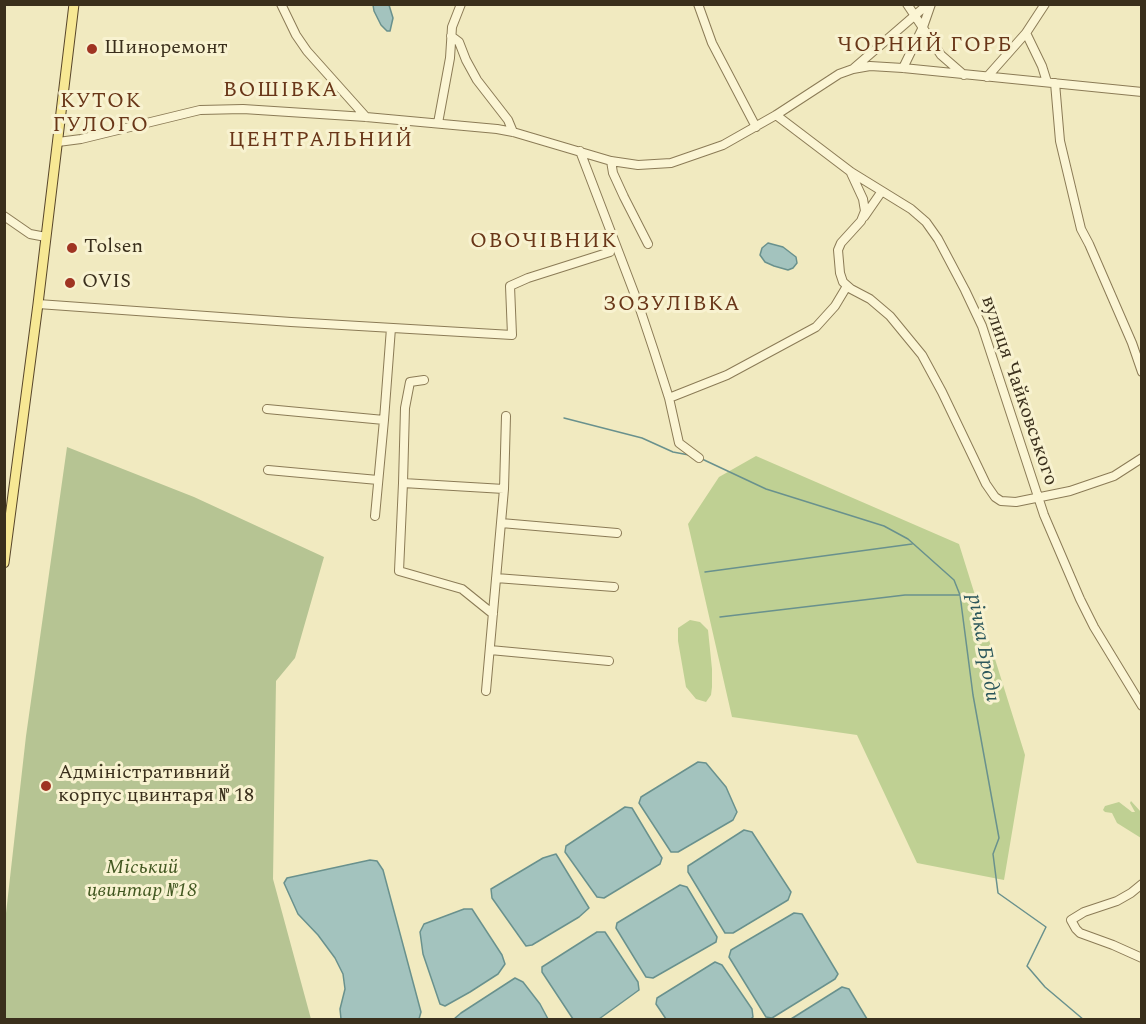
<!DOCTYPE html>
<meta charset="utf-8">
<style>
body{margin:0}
#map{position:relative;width:1146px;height:1024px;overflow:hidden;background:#f1eac0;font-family:Spectral,serif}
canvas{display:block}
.frame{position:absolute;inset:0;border:6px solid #3a2f1c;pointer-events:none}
</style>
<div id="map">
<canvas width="1146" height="1024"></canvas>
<div class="frame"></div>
</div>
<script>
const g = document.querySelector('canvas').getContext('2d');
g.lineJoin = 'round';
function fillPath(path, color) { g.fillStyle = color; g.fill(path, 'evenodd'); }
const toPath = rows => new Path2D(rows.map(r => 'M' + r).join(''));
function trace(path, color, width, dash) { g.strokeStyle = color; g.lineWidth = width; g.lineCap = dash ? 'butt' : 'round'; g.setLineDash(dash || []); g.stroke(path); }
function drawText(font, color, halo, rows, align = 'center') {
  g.font = font + ' Spectral,serif'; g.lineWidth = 6; g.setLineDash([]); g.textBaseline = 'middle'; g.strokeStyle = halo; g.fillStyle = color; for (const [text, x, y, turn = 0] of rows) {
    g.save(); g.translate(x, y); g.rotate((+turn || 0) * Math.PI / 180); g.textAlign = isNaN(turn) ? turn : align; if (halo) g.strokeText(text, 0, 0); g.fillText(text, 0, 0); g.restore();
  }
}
fillPath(toPath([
 [756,456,959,544,1025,755,1004,880,917,863,857,735,732,717,688,524,719,477],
 [690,620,700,622,708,630,712,669,712,687,711,695,706,702,696,699,686,687,678,641,678,628],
 [1131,801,1141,812,1141,838,1117,823,1112,813,1105,812,1103,810,1105,806,1119,802,1132,812,1135,812,1130,803]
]), '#bfd093');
fillPath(toPath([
 [67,447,194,497,324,557,295,658,276,681,273,879,311,1019,5,1019,5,922,26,736]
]), '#b6c493');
const water = toPath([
 [373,5,389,5,393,18,390,31,387,31,381,25,374,11,373,5],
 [768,243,783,247,796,257,797,263,793,268,788,270,774,266,765,262,760,255,762,248,768,243],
 [698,762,706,763,726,787,737,812,733,820,678,852,671,852,639,803,641,797,698,762],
 [625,807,632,808,662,858,660,864,604,898,597,897,565,852,566,846,625,807],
 [744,830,752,832,791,892,788,900,733,933,725,933,688,872,688,866,744,830],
 [556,854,589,908,579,917,532,945,526,946,492,898,491,889,543,858,556,854],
 [370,860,377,861,383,870,421,1012,419,1019,341,1019,340,1009,345,989,343,974,335,958,318,935,298,914,284,883,287,878,370,860],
 [680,885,687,887,717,937,716,942,653,978,646,977,616,928,617,923,680,885],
 [464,909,472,909,502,955,505,964,498,974,470,992,445,1006,440,1004,423,954,420,932,424,924,464,909],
 [794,913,802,914,838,974,835,979,772,1018,766,1017,729,957,731,950,794,913],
 [597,932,605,932,638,982,639,990,599,1019,573,1019,542,972,542,967,597,932],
 [715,962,722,965,752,1009,753,1017,750,1020,666,1019,656,1004,657,998,715,962],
 [515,978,523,982,540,1004,548,1019,454,1019,461,1013,515,978],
 [842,987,849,989,867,1019,791,1019,842,987]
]);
fillPath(water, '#a3c3be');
trace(water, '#69918d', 1.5);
trace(toPath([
 [564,418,642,438,673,452,689,455],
 [702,459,766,489,884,526,908,539,954,580,960,595,973,695,999,838,993,854,998,893,1046,927,1027,966,1045,987,1084,1020],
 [705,572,912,544],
 [720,617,905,595,960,595]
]), '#69918d', 1.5);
const minor = toPath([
 [281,4,296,35,307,51,366,117],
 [698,4,712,43,756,127],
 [907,4,941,55,964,75],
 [1026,33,1042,66,1047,82],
 [451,36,459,42,466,60,477,80,508,120,513,132],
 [854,68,928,4],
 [903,68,923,27,931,4],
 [987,77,1026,33,1045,4],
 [1055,83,1060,141,1081,229,1089,244,1132,343,1142,372],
 [776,115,851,172,911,209,926,222,938,239,965,290,982,326,1044,515,1080,599,1094,627,1142,706],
 [438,123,450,58,452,27,461,4],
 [58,142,81,139,200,110,243,109,366,117,497,129,513,132,611,161,638,165,671,163,723,145,776,115,839,74,853,69,870,66,903,68,1142,92],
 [580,151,638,303,654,351,669,398,679,443,699,458],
 [611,161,613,173,624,197,648,244],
 [851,173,863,199,865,211,861,221,841,243,838,250,840,273,843,282,851,289,870,299,890,316,922,355,942,392,986,484,995,497,1001,501,1016,502,1070,491,1114,476,1142,458],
 [4,216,30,234,46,237],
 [864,217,882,191],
 [38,304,291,322,512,335,510,286,528,278,610,252],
 [424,380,410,382,405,408,403,483,504,489,506,416],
 [669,398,727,375,816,327,835,306,847,286],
 [267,409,384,420,391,328],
 [268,470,378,480],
 [403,483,399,571,462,589,493,614],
 [375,516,384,420],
 [501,523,617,533],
 [496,578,614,587],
 [490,650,609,661],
 [486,691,504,489],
 [1142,884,1131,893,1117,901,1084,912,1071,920,1076,929,1080,933,1113,945,1142,958]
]);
const major = toPath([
 [4,563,38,304,74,4]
]);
trace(minor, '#8b7b56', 10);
trace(major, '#59472b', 11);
trace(minor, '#fbf5d4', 8);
trace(major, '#f7e894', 9);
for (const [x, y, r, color] of [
 [92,49,6,"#9f3422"],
 [72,248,6,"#9f3422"],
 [70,283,6,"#9f3422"],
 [46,786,6,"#9f3422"]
]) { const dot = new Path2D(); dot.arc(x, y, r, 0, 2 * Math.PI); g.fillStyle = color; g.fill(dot); trace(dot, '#f8f2d0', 2); }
drawText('20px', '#3a2f1c', '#f8f2d0', [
 ["Шиноремонт",104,49],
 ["Tolsen",84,248],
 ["OVIS",82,283],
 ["Адміністративний",58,774],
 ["корпус цвинтаря № 18",58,797]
], 'left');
drawText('20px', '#3a2f1c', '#f8f2d0', [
 ["вулиця Чайковського",1018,391,71]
]);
drawText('italic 20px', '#425821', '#f8f2d0', [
 ["Міський",142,869],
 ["цвинтар №18",142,892]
]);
g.letterSpacing = '1.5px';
drawText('21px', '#693618', '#f8f2d0', [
 ["ЧОРНИЙ ГОРБ",925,47],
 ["ВОШІВКА",281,92],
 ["КУТОК",101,103],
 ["ГУЛОГО",101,127],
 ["ЦЕНТРАЛЬНИЙ",321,142],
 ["ОВОЧІВНИК",544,243],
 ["ЗОЗУЛІВКА",672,306]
]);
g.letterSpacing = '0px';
drawText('italic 21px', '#2a565b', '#f8f2d0', [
 ["річка Броди",982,648,80]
]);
</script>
